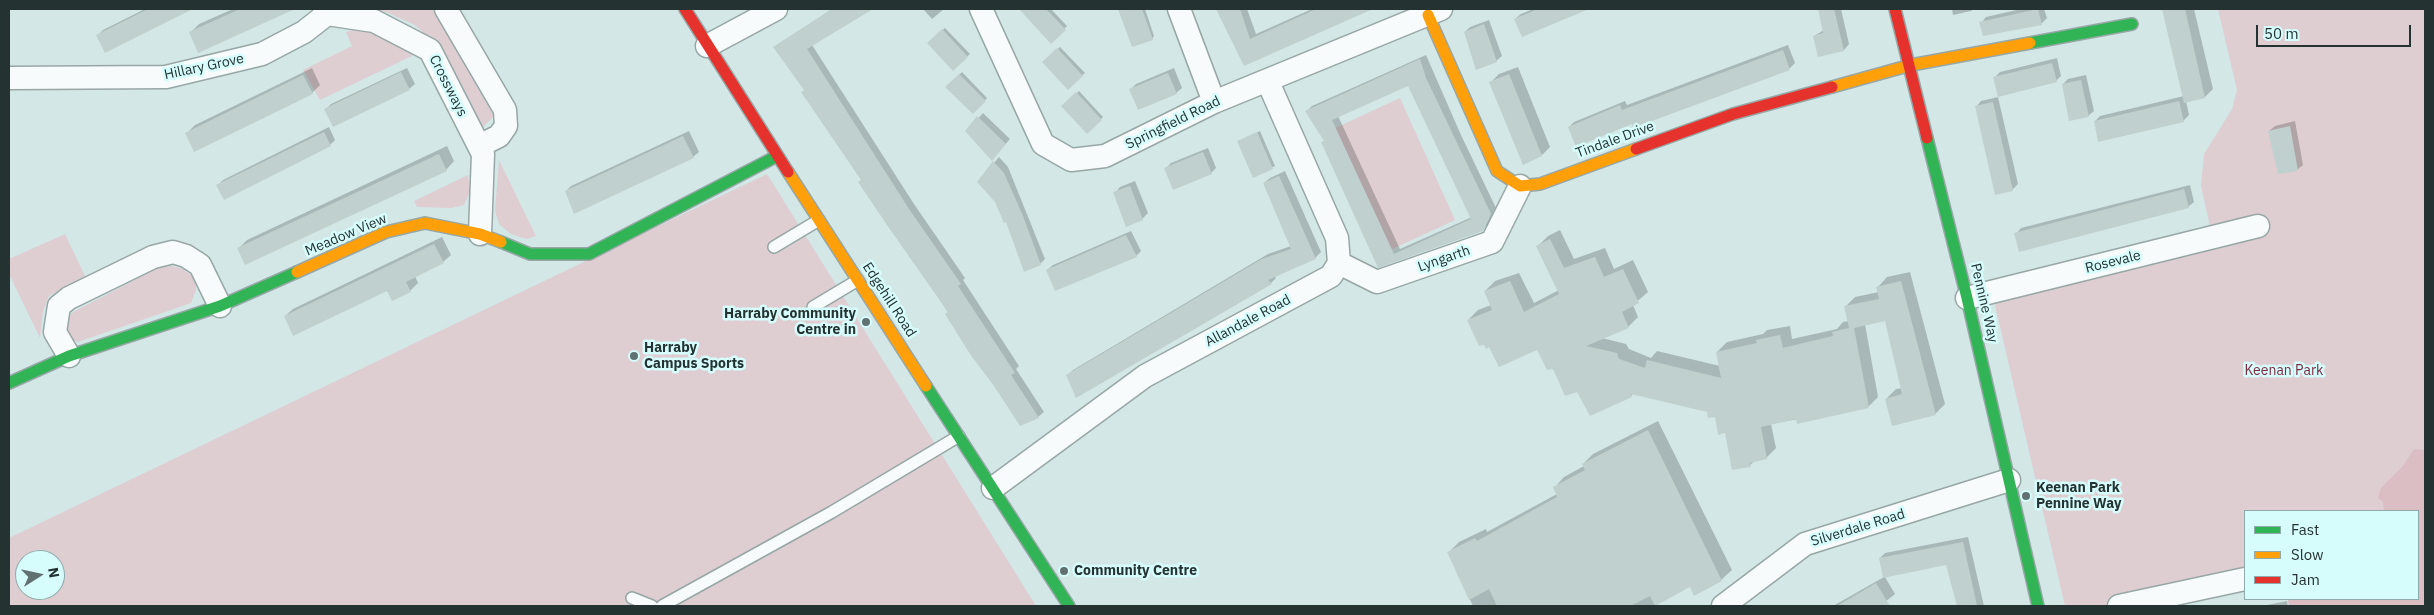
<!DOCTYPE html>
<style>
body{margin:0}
#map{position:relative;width:2434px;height:615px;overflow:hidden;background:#d2e7e6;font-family:"IBM Plex Sans",sans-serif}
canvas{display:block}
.frame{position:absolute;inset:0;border:10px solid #243232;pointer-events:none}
.legend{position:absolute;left:2244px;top:510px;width:175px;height:90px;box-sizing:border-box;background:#d7fcfc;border:1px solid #8fabab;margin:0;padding:6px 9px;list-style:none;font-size:15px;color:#243232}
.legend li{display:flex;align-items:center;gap:10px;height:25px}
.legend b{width:25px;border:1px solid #8fabab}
.north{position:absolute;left:15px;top:550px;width:50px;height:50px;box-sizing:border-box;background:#d7fcfc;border:1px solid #8fabab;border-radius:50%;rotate:80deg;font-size:14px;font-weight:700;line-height:20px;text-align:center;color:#243232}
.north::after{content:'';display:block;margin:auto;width:18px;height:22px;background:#617171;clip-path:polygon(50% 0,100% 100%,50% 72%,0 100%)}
.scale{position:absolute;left:2256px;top:25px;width:155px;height:22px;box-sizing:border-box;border:2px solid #243232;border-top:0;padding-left:6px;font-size:15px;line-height:18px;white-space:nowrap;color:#243232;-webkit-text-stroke:4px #d7fcfc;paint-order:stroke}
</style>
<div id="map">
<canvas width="2434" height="615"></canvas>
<div class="frame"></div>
<ul class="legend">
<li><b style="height:6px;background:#30b455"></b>Fast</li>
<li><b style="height:6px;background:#ff9f0a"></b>Slow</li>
<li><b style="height:6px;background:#e5322d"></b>Jam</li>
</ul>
<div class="north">N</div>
<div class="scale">50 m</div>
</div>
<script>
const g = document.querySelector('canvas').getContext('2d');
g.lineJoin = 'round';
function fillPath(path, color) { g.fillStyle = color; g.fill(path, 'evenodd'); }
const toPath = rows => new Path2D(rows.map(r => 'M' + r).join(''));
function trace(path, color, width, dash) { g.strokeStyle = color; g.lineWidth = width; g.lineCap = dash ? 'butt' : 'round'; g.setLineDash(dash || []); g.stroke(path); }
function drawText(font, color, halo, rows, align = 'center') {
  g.font = font + ' "IBM Plex Sans",sans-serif'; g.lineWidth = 5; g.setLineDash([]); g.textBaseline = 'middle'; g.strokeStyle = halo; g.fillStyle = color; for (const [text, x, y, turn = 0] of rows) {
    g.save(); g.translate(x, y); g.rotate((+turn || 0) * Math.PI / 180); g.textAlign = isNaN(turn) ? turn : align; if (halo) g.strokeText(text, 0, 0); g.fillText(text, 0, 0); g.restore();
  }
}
fillPath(toPath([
 [372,9,432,9,494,116,483,127,442,50,415,25,386,12],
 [2218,9,2425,9,2425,606,2289,606,2288,599,2418,599,2418,511,2245,511,2245,578,2131,606,2065,606,1995,305,1998,302,2215,249,2201,186,2204,154,2232,109,2237,90],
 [364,27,418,53,320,100,303,70,352,46,346,32],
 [1400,98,1455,220,1386,252,1331,130],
 [499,160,536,236,527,239,511,234,499,224,495,211],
 [767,174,1036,606,9,606,9,538],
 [25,560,55,560,55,590,25,590],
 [468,175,470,191,464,205,451,208,417,207,414,201],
 [65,234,85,276,49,296,43,311,40,338,9,274,9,259],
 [172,266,183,269,195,278,196,290,191,303,78,342,70,339,67,332,66,320,73,312,160,267]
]), '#decdd1');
fillPath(toPath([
 [2414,449,2425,450,2425,606,2289,606,2288,599,2418,599,2418,511,2384,511,2383,502,2378,498,2381,488,2403,466]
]), '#dabec3');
fillPath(toPath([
 [145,9,184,9,98,35,103,30],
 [233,9,282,9,275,16,191,32,199,24],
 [832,9,871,9,812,45,914,204,965,278,963,280,1019,366,1016,369,1044,412,1038,417,1020,425,805,89,775,47],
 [923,9,944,9,932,19],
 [1034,9,1051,9,1067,26,1051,42,1027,16],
 [1121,9,1145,9,1154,36,1152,39],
 [1218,9,1247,9,1256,34,1312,9,1370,9,1244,65],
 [1533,9,1589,9,1570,15,1515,19,1521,14],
 [1819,9,1841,9,1849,44,1844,50,1819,56,1814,36,1824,30],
 [1952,9,1974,9,1971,11,1953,15],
 [2021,9,2044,9,2047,18,2041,24,1981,23,1986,17],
 [2164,9,2194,9,2213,89,2205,97,2186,101,2189,115,2183,121,2095,121,2100,116,2184,96],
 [1489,20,1502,56,1496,61,1465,32,1470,27],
 [945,28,970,54,953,69,929,43],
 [1788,45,1795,63,1790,68,1634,126,1632,122,1569,127,1574,122,1625,101,1627,105],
 [1060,47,1085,73,1068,88,1044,62],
 [1426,55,1461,135,1496,208,1488,224,1482,230,1379,266,1322,143,1325,140,1307,111,1312,106],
 [1408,84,1472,217,1400,249,1338,116],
 [2057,58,2061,76,2056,81,1994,78,2000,72],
 [1518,67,1550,147,1542,155,1491,82,1499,74],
 [312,68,320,85,312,93,187,133,195,125],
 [407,68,415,84,409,89,326,109,331,104],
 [1174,68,1182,88,1176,93,1131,89,1136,84],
 [962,72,987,98,973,113,947,87],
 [2086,75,2094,111,2088,116,2063,84,2068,79],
 [1079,91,1103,117,1087,132,1063,106],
 [1998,97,2018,184,2012,190,1976,107,1981,101],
 [983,113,1010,139,996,155,967,131],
 [2295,121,2303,165,2297,170,2269,131,2275,126],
 [329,127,335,140,330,145,218,185,223,180],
 [689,131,699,152,693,157,566,191,571,186],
 [1260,131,1275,166,1254,176,1239,142],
 [447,146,454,161,446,170,239,248,247,240],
 [1208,148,1216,168,1211,173,1165,169,1171,163],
 [999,157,1008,167,1045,259,1040,264,1007,220,997,202,978,182],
 [1285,171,1321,252,1315,258,1275,276,1276,278,1271,283,1067,376,1073,370,1268,254,1291,246,1264,183,1270,178],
 [1135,181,1148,213,1142,219,1115,193,1120,187],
 [2190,185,2194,202,2188,207,2016,234,2021,228],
 [1560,230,1574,259,1605,248,1614,269,1633,260,1648,292,1633,305,1638,317,1628,327,1602,338,1626,344,1629,349,1651,358,1657,351,1720,366,1717,352,1727,342,1763,334,1767,330,1790,326,1792,339,1837,329,1843,322,1848,321,1846,306,1855,297,1879,292,1878,287,1887,277,1910,272,1945,404,1935,414,1886,399,1896,389,1902,388,1886,320,1865,324,1878,397,1869,406,1771,424,1776,448,1766,458,1756,460,1750,465,1716,416,1708,411,1633,394,1631,396,1578,391,1538,348,1490,346,1468,320,1478,310,1491,305,1485,291,1495,281,1519,273,1534,303,1559,290,1538,246,1548,236],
 [1131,231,1141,251,1136,256,1047,270,1053,265],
 [442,237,451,255,443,262,415,276,418,283,410,291,387,290,285,316,293,309],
 [1658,421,1732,570,1721,580,1690,585,1654,606,1473,606,1448,553,1459,542,1486,529,1487,532,1557,494,1554,488,1564,477,1584,466,1583,464,1593,454],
 [1968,537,1984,606,1958,606,1947,564,1885,577,1895,594,1880,606,1833,606,1884,577,1880,558,1885,553],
 [2287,601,2288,606,2262,606]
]), '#0003');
fillPath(toPath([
 [148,9,193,9,105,53,96,35],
 [240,9,295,9,198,53,189,32],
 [832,9,873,9,807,49,909,209,961,284,958,286,1015,373,1011,375,1039,418,1020,426,994,386,970,354,945,314,948,312,887,225,858,182,861,180,801,92,804,90,773,47],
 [1019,9,1046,9,1066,30,1051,44],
 [1118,9,1142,9,1153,40,1132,47],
 [1216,9,1240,9,1250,39,1316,9,1373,9,1244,66],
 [1538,9,1589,9,1522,37,1514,19],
 [1818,9,1834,9,1844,51,1818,57,1813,36,1823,33],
 [2038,9,2042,25,1983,36,1979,22],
 [2162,9,2185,9,2205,98,2184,103],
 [1484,24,1497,62,1476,70,1464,32],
 [942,29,968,57,953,71,927,43],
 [1057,48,1083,76,1068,90,1042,62],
 [1783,50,1790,70,1633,128,1632,124,1576,147,1568,127,1620,105,1622,110],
 [1420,59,1426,78,1491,214,1483,231,1378,268,1321,142,1324,141,1305,111],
 [1408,86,1471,219,1394,254,1332,120],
 [2052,63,2057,82,1998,97,1993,77],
 [401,72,410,90,333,127,324,109],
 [1168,73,1177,94,1138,110,1129,89],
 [959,74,986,101,973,114,945,87],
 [1509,74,1542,156,1523,165,1489,82],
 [303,75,313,94,194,152,185,133],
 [2081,80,2089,117,2069,121,2062,84],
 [1076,92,1102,120,1087,134,1061,106],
 [2179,101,2184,122,2098,142,2094,121],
 [1993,102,2013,191,1995,195,1975,106],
 [977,116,1006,144,992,161,965,131],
 [2290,126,2298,171,2278,174,2268,131],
 [324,132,331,146,224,200,216,185],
 [1257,132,1273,169,1253,178,1237,141],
 [683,136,694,158,574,214,565,191],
 [1203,152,1212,174,1173,190,1164,168],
 [439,154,447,171,245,265,237,248],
 [993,161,1004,173,1023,216,1041,265,1024,272,1006,222,1004,223,995,202,977,182],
 [1279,176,1316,259,1268,280,1272,284,1076,398,1066,375,1262,259,1291,249,1263,183],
 [1130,186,1143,220,1126,227,1113,192],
 [2184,189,2189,208,2019,252,2014,233],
 [1126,235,1137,257,1055,291,1046,270],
 [1550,239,1564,268,1595,257,1604,277,1623,269,1639,303,1622,312,1629,328,1586,346,1617,353,1619,359,1645,368,1647,360,1721,378,1716,352,1757,343,1756,340,1780,335,1783,348,1833,336,1832,332,1849,328,1844,306,1879,299,1876,287,1901,281,1936,415,1892,426,1885,399,1902,394,1885,321,1854,328,1869,408,1797,424,1796,419,1761,427,1767,459,1750,463,1751,467,1732,470,1725,433,1718,435,1715,417,1708,418,1707,412,1631,394,1632,397,1590,416,1577,392,1565,396,1553,369,1547,370,1537,350,1499,367,1489,347,1486,349,1484,345,1479,346,1467,320,1492,310,1484,291,1510,281,1524,312,1559,294,1536,246],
 [434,244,444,263,406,282,411,292,392,301,387,291,293,336,284,316],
 [1648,430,1722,581,1694,596,1690,587,1655,606,1650,596,1630,606,1497,606,1489,589,1469,600,1447,552,1475,538,1477,541,1557,497,1553,487,1585,470,1582,464],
 [1963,542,1977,606,1957,606,1946,565,1883,578,1879,558],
 [1876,583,1890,606,1837,606]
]), '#c0d0cf');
const lane = toPath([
 [774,247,819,220],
 [813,307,858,280],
 [632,598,652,606],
 [662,606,832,512,959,436]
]);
const street = toPath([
 [324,9,327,14,374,21,430,50,483,154,480,234],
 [446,9,505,110,506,126,499,136,479,146],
 [981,9,1043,144,1071,160,1105,156,1214,102,1441,9],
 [1179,9,1214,102],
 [707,46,776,9],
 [9,78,166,77,262,54,304,32,327,14],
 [1339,263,1377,282,1492,242,1520,186],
 [1967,298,2258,226],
 [69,356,55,332,59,306,69,298,153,257,173,252,186,256,200,265,220,306],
 [993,488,1145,376,1331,276,1339,263,1337,238,1268,82],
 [1723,606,1805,544,2009,480],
 [2119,606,2245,579]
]);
const fast = toPath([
 [2030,43,2132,24],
 [1927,138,1967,298,2038,606],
 [501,242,530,254,589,254,777,156],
 [9,383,69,356,220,306,297,272],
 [926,386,1069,606]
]);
const slow = toPath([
 [1428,15,1497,171,1520,186,1540,184,1636,149],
 [1832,87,1911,65,2030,43],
 [788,172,926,386],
 [297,272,386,232,425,223,480,234,501,242]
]);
const jam = toPath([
 [685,9,788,172],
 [1895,9,1927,138],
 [1636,149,1733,114,1832,87]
]);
trace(lane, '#97a7a6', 14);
trace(street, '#97a7a6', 25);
trace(fast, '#97a7a6', 14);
trace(slow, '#97a7a6', 14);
trace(jam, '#97a7a6', 14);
trace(lane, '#f8fbfb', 11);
trace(street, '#f8fbfb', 22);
trace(fast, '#30b455', 11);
trace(slow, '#ff9f0a', 11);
trace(jam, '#e5322d', 11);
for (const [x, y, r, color] of [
 [866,322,5,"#617171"],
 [634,356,5,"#617171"],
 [2026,496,5,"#617171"],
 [1064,571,5,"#617171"]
]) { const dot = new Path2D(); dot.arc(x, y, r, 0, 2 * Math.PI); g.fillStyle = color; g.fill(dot); trace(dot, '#d7fcfc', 2); }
drawText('14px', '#243232', '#d7fcfc', [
 ["Hillary Grove",204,67,-12],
 ["Crossways",448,86,63],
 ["Springfield Road",1173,123,-26],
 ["Tindale Drive",1615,140,-20],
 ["Meadow View",346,235,-23],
 ["Lyngarth",1444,259,-19],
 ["Rosevale",2113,262,-14],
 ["Edgehill Road",889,300,57],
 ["Pennine Way",1984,303,77],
 ["Allandale Road",1248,321,-28],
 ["Silverdale Road",1858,528,-17]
]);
drawText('bold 14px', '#243232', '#d7fcfc', [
 ["Harraby Community",856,314,"right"],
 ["Centre in",856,330,"right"],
 ["Harraby",644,348],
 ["Campus Sports",644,364],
 ["Keenan Park",2036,488],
 ["Pennine Way",2036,504],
 ["Community Centre",1074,571]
], 'left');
drawText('14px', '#7d2b3f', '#d7fcfc', [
 ["Keenan Park",2284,371]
]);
</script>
